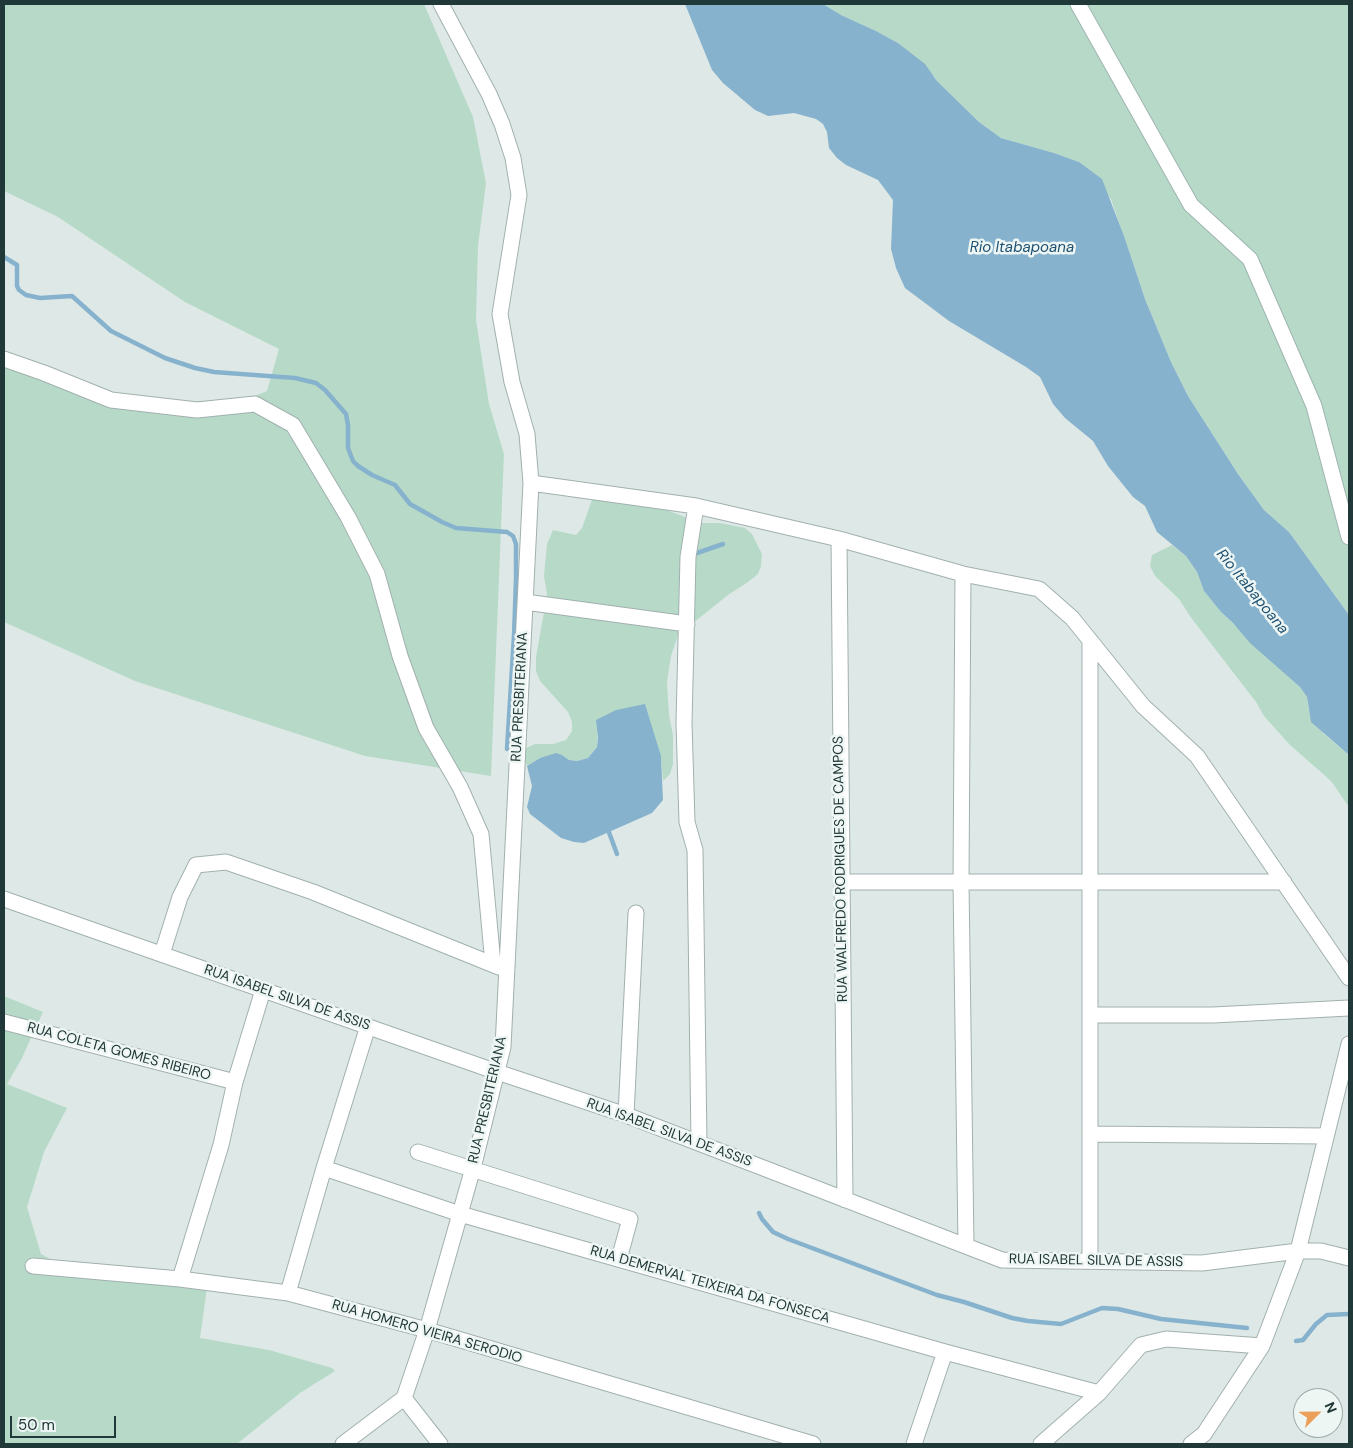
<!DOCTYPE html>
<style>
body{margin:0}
#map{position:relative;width:1353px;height:1448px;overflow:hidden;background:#dee9e7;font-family:"DM Sans",sans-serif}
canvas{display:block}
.frame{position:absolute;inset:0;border:5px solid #203837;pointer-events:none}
.north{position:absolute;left:1293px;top:1388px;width:50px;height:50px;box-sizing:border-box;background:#eef6f4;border:1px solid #9caaa8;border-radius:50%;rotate:67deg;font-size:14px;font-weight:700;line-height:20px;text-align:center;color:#203837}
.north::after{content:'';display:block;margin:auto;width:18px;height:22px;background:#ec9f59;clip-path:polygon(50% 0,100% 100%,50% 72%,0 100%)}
.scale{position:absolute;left:10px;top:1416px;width:106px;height:22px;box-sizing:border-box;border:2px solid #203837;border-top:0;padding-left:6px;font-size:15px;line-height:18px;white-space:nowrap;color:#203837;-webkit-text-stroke:4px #eef6f4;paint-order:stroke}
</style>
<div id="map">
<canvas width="1353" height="1448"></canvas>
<div class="frame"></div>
<div class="north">N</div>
<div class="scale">50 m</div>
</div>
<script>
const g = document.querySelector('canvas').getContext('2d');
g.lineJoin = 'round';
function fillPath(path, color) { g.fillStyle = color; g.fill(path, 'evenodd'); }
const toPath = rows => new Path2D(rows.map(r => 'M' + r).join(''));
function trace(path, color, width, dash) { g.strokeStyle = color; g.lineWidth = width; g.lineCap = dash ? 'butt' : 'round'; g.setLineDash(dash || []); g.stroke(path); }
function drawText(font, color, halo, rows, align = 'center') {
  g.font = font + ' "DM Sans",sans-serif'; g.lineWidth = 5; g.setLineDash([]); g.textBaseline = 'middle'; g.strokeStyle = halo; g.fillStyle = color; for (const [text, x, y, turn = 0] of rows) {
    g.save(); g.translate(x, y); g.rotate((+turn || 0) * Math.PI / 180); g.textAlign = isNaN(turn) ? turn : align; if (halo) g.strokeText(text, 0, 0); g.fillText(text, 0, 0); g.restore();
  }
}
fillPath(toPath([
 [4,4,424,4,473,117,486,183,478,246,476,320,489,404,504,454,491,776,365,756,135,681,4,622,4,364,106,395,227,407,267,391,279,349,185,302,58,217,4,191],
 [823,4,1349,4,1349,615,1289,532,1264,510,1238,474,1188,396,1171,362,1145,299,1111,199,1079,162,1054,153,1001,138,979,122,937,81,934,76,898,43,876,31,841,15],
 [629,496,701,523,720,523,745,528,752,534,762,554,761,566,758,574,748,582,728,595,678,635,671,656,667,682,669,715,673,735,673,764,670,774,663,781,661,756,598,728,597,747,588,758,577,761,569,760,562,755,540,758,527,766,522,754,526,748,535,744,553,744,566,740,572,731,572,722,568,712,540,681,536,671,536,657,547,595,544,576,547,544,553,530,576,535,582,528,593,497],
 [1172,545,1186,556,1197,572,1204,591,1221,612,1300,687,1307,697,1309,711,1324,734,1349,755,1349,807,1331,781,1290,745,1264,716,1256,702,1192,619,1179,599,1155,576,1150,566,1152,555],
 [4,996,43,1012,21,1060,7,1084,67,1108,44,1152,27,1207,41,1254,54,1261,207,1288,200,1338,269,1350,332,1368,335,1371,300,1393,237,1444,4,1444]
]), '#b7dac8');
fillPath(toPath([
 [685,4,823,4,841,15,876,31,898,43,925,64,937,81,979,122,1001,138,1054,153,1079,162,1102,179,1124,236,1145,299,1171,362,1188,396,1238,474,1264,510,1289,532,1349,615,1349,755,1311,722,1307,697,1300,687,1250,643,1233,623,1221,612,1204,591,1197,572,1186,556,1157,532,1145,506,1133,497,1108,466,1093,441,1065,418,1053,404,1040,377,1026,367,949,321,905,288,896,268,891,249,893,200,878,180,846,165,837,158,829,148,827,132,823,124,816,119,794,113,768,116,755,110,723,83,712,70],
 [645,704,661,756,663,800,652,813,584,843,574,842,561,838,530,814,527,807,532,786,527,766,540,758,556,753,562,755,569,760,577,761,588,758,597,747,598,737,596,720,616,710]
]), '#87b2cd');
trace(toPath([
 [4,257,17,265,17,286,19,290,26,295,40,298,72,296,111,331,165,358,195,368,214,372,295,378,316,383,325,390,346,414,348,425,348,448,353,461,358,466,372,475,395,485,410,504,442,522,456,528,507,532,513,536,516,544,516,579,514,636,507,749],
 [697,553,723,544],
 [607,827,617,854],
 [759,1213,762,1219,773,1232,788,1239,937,1295,964,1302,1012,1318,1028,1321,1061,1324,1102,1308,1118,1309,1161,1319,1247,1328],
 [1296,1341,1303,1340,1316,1324,1327,1315,1349,1314]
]), '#87b2cd', 4.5);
const street = toPath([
 [4,359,44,373,111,400,197,410,255,404,293,425,348,517,377,574,400,656,426,728,460,787,481,834,493,964],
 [531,483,696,506,839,539,963,574,1039,589,1072,618,1143,706,1197,756,1349,978],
 [696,506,688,557,684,723,687,822,695,850,699,1143],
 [839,539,845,1200],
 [963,574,961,882,966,1246],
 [525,602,687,624],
 [1090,640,1090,1261],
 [841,882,1284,882],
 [4,899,500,1073,626,1115,1002,1260,1202,1263,1298,1251,1321,1251,1349,1258],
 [162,954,180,897,196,865,226,862,313,892,499,967],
 [1090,1015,1213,1015,1349,1008],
 [4,1022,235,1082],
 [626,1115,636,913],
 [1090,1134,1326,1136],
 [418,1152,630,1219,619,1259],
 [324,1168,460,1214,945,1352,1099,1393],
 [33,1266,180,1279,288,1293,427,1330,813,1444],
 [180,1279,221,1145,235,1082,263,990],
 [288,1293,324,1168,368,1026],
 [404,1398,427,1330,473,1168,503,1047,531,483,527,434,512,382,500,314,519,195,513,158,502,124,489,94,441,4],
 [404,1398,440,1444],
 [343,1444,404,1398],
 [914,1444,945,1352],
 [1041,1444,1099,1393,1141,1345,1166,1339,1262,1346],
 [1191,1444,1204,1434,1262,1346,1298,1251,1349,1044]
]);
const secondary = toPath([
 [1078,4,1191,205,1250,259,1314,406,1349,537]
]);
trace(street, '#a1b0af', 17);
trace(secondary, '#9eb4b1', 17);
trace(street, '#fff', 15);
trace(secondary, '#fff', 15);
drawText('14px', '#203837', '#eef6f4', [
 ["RUA PRESBITERIANA",520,697,-87],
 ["RUA WALFREDO RODRIGUES DE CAMPOS",841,869,-91],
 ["RUA ISABEL SILVA DE ASSIS",287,998,19],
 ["RUA COLETA GOMES RIBEIRO",119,1052,15],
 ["RUA PRESBITERIANA",488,1100,-77],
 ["RUA ISABEL SILVA DE ASSIS",669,1133,20],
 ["RUA ISABEL SILVA DE ASSIS",1096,1261,1],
 ["RUA DEMERVAL TEIXEIRA DA FONSECA",710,1285,16],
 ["RUA HOMERO VIEIRA SERODIO",427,1332,16]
]);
drawText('italic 15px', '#1d5071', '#eef6f4', [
 ["Rio Itabapoana",1022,248],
 ["Rio Itabapoana",1252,592,51]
]);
</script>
